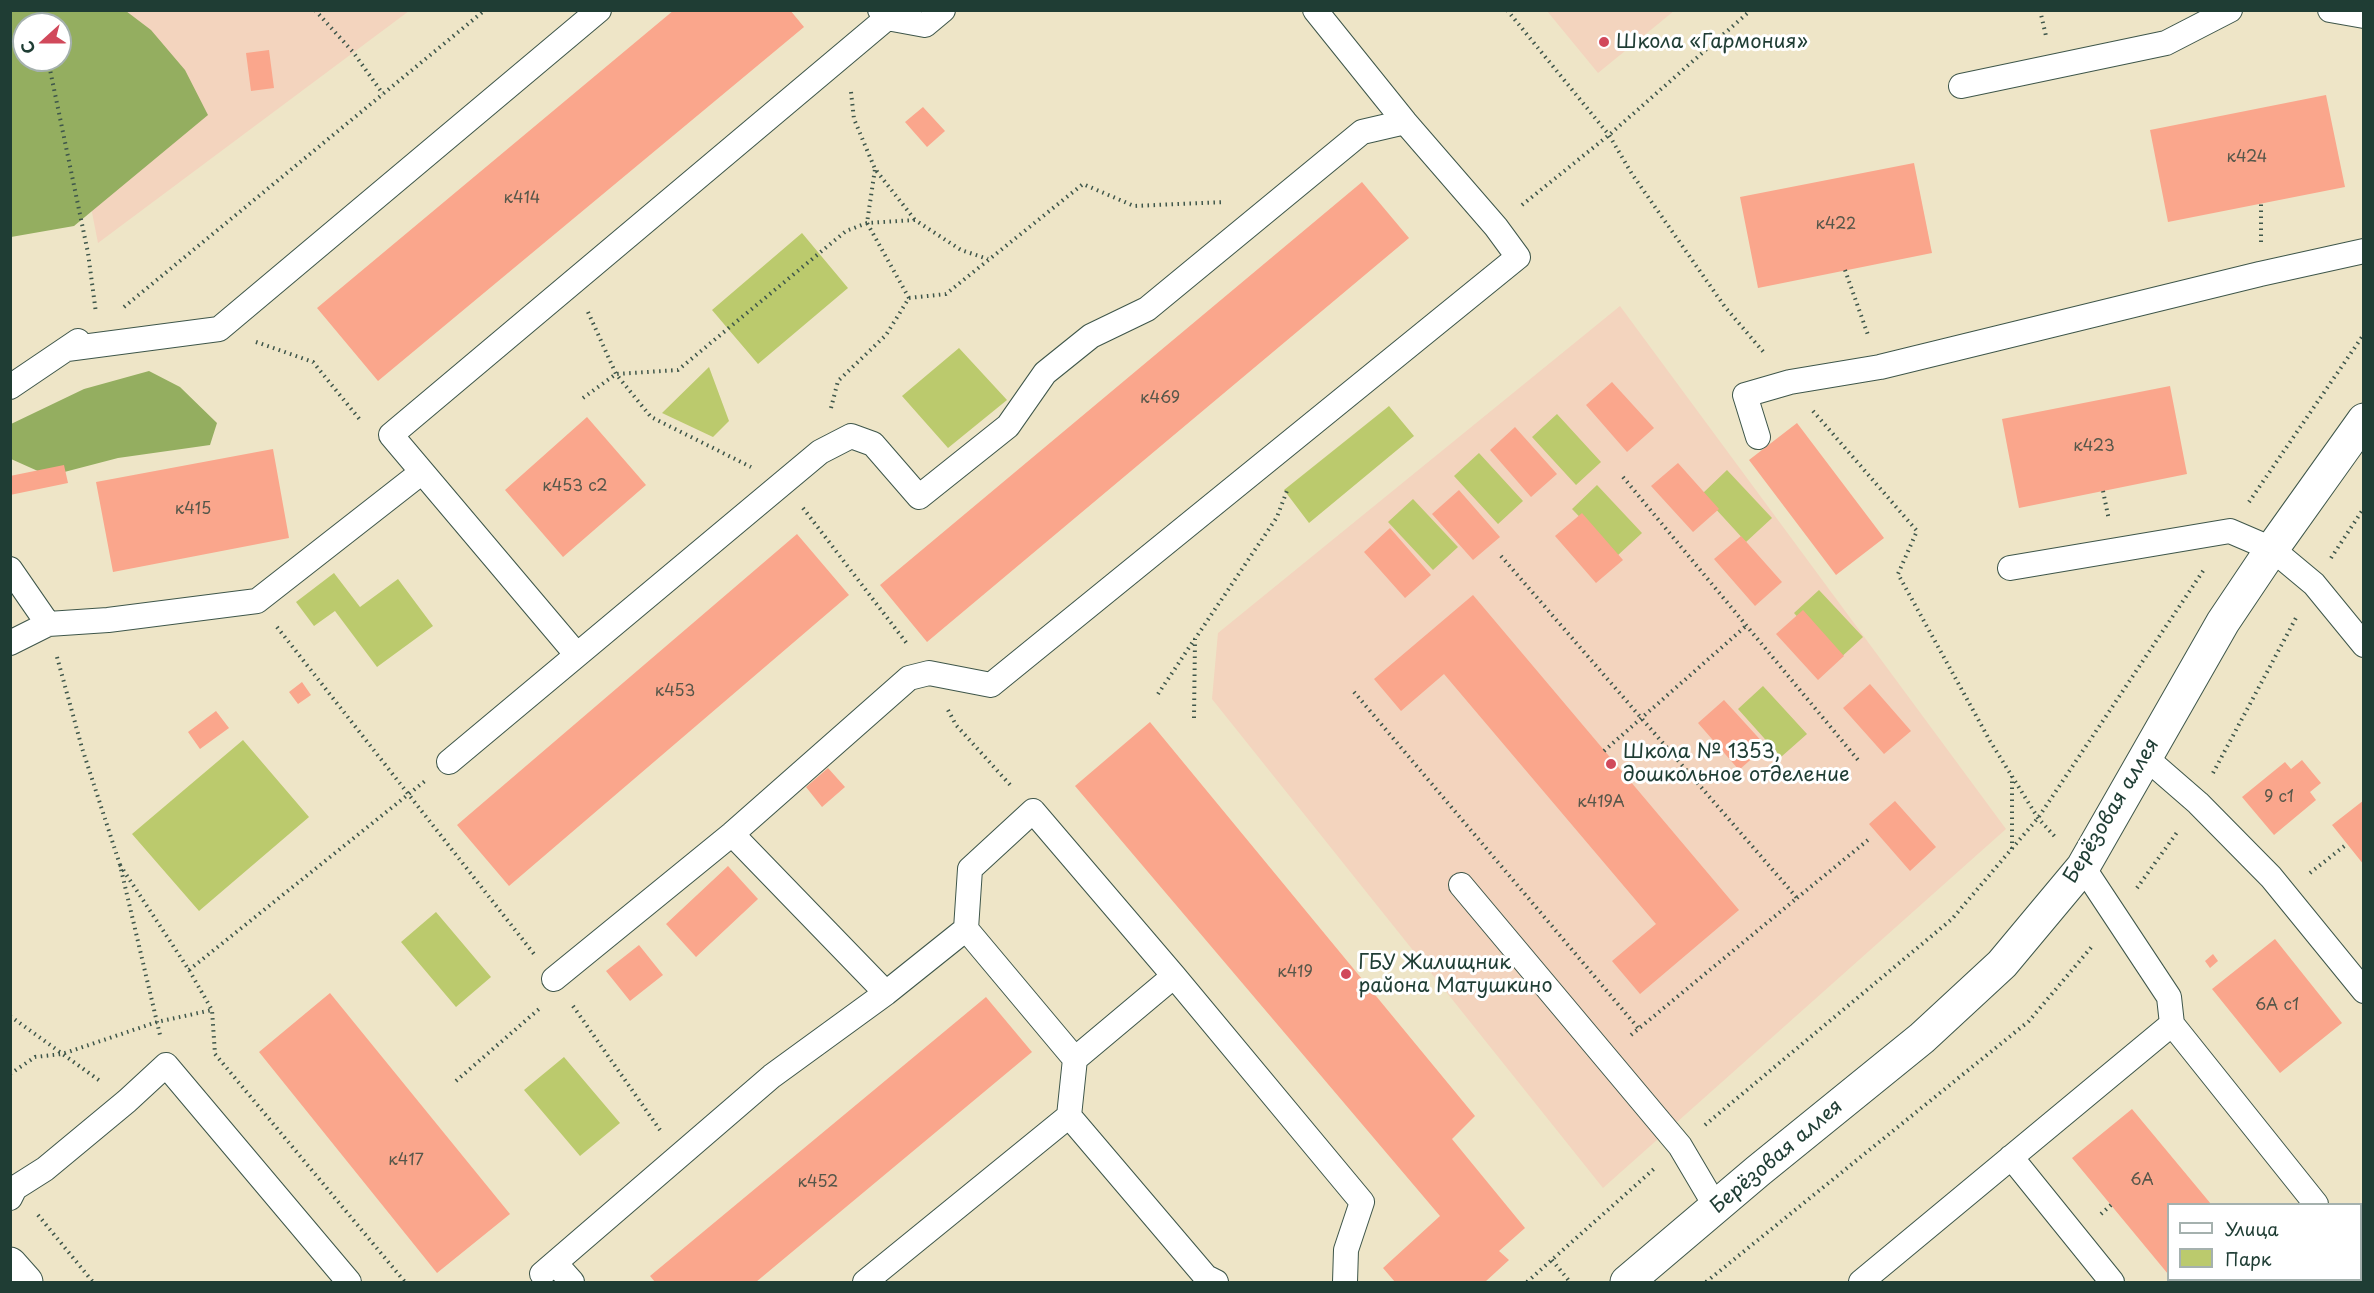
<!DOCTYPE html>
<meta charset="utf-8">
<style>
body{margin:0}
#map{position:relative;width:2374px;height:1293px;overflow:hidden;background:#eee5c7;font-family:"Playpen Sans",sans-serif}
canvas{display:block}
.frame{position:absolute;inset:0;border:12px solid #1f3d34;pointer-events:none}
.legend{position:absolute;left:2167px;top:1203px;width:195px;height:78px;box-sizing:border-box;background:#fff;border:2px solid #a5b1ae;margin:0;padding:8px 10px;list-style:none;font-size:18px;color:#1f3d34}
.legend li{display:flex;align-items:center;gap:12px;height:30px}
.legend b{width:30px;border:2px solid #a5b1ae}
.north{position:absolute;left:12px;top:12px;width:60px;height:60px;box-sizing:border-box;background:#fff;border:2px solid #a5b1ae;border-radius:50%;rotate:249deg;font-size:16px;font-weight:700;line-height:24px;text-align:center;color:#1f3d34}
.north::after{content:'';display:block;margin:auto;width:21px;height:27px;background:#d1495b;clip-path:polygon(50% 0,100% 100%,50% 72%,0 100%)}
</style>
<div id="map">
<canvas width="2374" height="1293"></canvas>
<div class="frame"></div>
<ul class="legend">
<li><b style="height:8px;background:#fff"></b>Улица</li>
<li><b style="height:16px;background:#bbca6d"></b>Парк</li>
</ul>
<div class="north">С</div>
</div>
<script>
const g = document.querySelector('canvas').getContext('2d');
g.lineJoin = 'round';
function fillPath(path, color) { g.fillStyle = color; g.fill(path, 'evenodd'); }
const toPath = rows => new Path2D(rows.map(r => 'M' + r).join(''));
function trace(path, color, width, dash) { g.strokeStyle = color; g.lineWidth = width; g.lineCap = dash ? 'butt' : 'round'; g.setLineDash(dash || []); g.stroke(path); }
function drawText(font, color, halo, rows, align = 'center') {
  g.font = font + ' "Playpen Sans",sans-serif'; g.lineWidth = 6; g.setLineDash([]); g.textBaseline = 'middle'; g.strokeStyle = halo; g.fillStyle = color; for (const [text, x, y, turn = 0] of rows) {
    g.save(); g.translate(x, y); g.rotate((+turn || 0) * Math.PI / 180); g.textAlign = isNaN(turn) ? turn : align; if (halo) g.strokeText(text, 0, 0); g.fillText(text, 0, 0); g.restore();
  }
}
fillPath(toPath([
 [53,11,409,11,98,243,60,49,60,24],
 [1547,11,1674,11,1598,73],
 [1620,306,2006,829,1603,1188,1212,699,1218,633]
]), '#f3d4be');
fillPath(toPath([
 [802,233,848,288,758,364,712,310],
 [959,348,1007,400,948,448,902,396],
 [709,367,729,421,713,437,662,413],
 [1389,406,1414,436,1309,523,1284,490],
 [1557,414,1601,462,1576,485,1532,437],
 [1479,453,1523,501,1498,524,1454,476],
 [1727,470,1772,518,1746,542,1702,494],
 [1597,485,1642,533,1617,556,1572,509],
 [1413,499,1458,547,1433,570,1388,522],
 [334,573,360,607,398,579,433,626,377,667,335,611,314,626,296,602],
 [1819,590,1863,637,1837,661,1794,613],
 [1763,686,1807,734,1781,757,1738,709],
 [243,740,309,817,199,911,132,834],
 [436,912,491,977,456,1007,401,942],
 [564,1057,620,1123,580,1156,524,1090]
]), '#bbca6d');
fillPath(toPath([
 [11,10,126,11,151,30,185,70,208,115,74,226,11,237],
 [24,24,60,24,60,60,24,60],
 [149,371,180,387,217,423,210,445,118,458,49,476,11,459,11,424,84,389]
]), '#94ae60');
fillPath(toPath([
 [674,10,790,10,804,27,378,381,317,308],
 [269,50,274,88,251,91,246,53],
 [2326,95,2345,187,2168,222,2150,130],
 [923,107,945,131,927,147,905,122],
 [1914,163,1932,253,1758,288,1740,197],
 [1362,182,1409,238,927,642,880,585],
 [1612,382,1654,428,1627,452,1586,405],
 [2170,386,2187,474,2019,508,2002,419],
 [587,417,646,485,563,557,505,490],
 [1797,423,1884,538,1836,575,1749,460],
 [1515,427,1557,474,1531,497,1490,450],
 [273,449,289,538,113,572,96,482],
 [1678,463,1719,509,1693,532,1651,486],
 [64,465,68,483,10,495,10,476],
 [1459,490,1500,537,1473,560,1432,514],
 [1582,513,1623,560,1596,583,1555,536],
 [1390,528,1431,575,1405,598,1364,552],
 [797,534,849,595,509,886,457,825],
 [1741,536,1782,582,1755,606,1714,559],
 [1473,595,1739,910,1640,994,1612,961,1656,924,1444,674,1401,711,1374,679],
 [1803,610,1844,656,1818,680,1776,634],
 [302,682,311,695,298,704,289,692],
 [1870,684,1911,731,1884,754,1843,708],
 [1724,700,1766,746,1739,770,1698,723],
 [216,711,229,728,200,749,188,732],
 [1150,722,1475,1116,1452,1139,1525,1228,1499,1251,1509,1260,1485,1282,1395,1282,1383,1268,1440,1216,1075,786],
 [2302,760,2321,783,2310,792,2316,800,2274,835,2242,797,2285,762,2291,769],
 [828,768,845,787,822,807,806,787],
 [2364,800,2364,865,2332,825],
 [1895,801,1936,847,1910,871,1869,824],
 [728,866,758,899,696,957,666,924],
 [2275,939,2342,1023,2280,1073,2212,989],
 [639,945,663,975,630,1001,606,971],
 [2213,954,2218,961,2210,968,2205,961],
 [330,993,510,1214,437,1273,259,1052],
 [986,997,1032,1052,756,1282,655,1282,650,1276],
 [2132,1109,2211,1204,2168,1204,2168,1274,2072,1158],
 [2173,1280,2273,1280,2276,1282,2176,1282]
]), '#faa68c');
const lane = toPath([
 [880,10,887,18,925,25,943,10],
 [2330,10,2364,16],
 [1961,86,2166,43,2230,10],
 [67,349,219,329,599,10],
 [10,387,78,341],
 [1758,437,1745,395,1790,382,1880,367,2260,274,2364,251],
 [2010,568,2230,531,2272,549,2314,584,2364,645],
 [10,569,48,624,108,620,257,601,422,472],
 [10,643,48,624],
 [577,655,391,435,887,18],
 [2145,757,2198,803,2271,877,2364,991],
 [449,762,820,452,851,436,873,444,919,497,1008,426,1045,373,1091,336,1147,309,1362,132,1405,122],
 [732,834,886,993],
 [2083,867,2169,997,2172,1024,2316,1204],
 [1461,885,1680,1146,1716,1207],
 [966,929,1075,1059],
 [554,979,732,834,909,678,929,673,991,685,1518,257,1496,227,1405,122,1315,10],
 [1069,1116,1075,1059,1174,976],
 [2011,1157,2112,1282],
 [10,1198,15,1188,45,1169,127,1101,166,1065,349,1282],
 [2360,1261,2364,1265],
 [555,1263,572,1282],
 [542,1274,772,1076,886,993,966,929,970,869,1033,811,1174,976,1362,1202,1346,1250,1345,1282],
 [865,1282,1069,1116,1206,1277,1216,1282],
 [1861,1282,2172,1024]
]);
const secondary = toPath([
 [10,1264,26,1282],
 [1627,1282,1758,1171,1922,1038,2002,964,2083,867,2223,622,2272,549,2364,420]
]);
trace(lane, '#3e564a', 26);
trace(secondary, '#3e564a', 35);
trace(toPath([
 [38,10,41,24],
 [315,10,353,52,383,94],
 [1507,10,1609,135,1632,174,1725,307,1766,355],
 [2040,10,2046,36],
 [48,60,88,253,96,313],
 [851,92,854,119,875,169,915,220],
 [1522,205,1609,135,1751,10],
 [2261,242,2261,203],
 [1845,270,1868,335],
 [909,298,946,294,1083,184,1134,206,1224,202],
 [124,307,485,10],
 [588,312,616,374,651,417,751,467],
 [256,342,313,362,361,421],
 [583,398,616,374,678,370,846,231,867,223,915,220,961,250,988,259],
 [831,408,838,381,886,335,909,298,867,223,875,169],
 [1813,411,1917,531,1898,574,1990,741,2038,818,2057,839],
 [1623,477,1858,760],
 [2103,491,2109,520],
 [2249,502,2364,334],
 [803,508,908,645],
 [1501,556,1797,898,1631,1035],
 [2331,558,2364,508],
 [277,627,534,954],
 [57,657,82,748,120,865,160,1035],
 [1354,692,1639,1029],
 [1158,694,1194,640],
 [948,710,956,725,1012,787],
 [1194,718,1195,639,1277,517,1288,488],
 [1604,751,1746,626],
 [2213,773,2297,616],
 [2012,849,2012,776],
 [120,865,189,970,212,1010,215,1054,405,1282],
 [2310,873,2347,844],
 [2137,888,2178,831],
 [1797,898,1868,840],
 [189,970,425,781],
 [573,1006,660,1130],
 [10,1016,100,1081],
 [10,1074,35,1057,62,1054,157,1022,212,1010],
 [456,1081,539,1009],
 [1705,1125,1952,919,2038,818,2205,568],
 [2101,1214,2111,1205],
 [38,1215,93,1282],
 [1552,1260,1570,1282],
 [1527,1282,1656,1167],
 [1706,1282,2029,1021,2094,944]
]), '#3e564a', 4, [1.5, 4.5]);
trace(lane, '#fff', 24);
trace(secondary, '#fff', 33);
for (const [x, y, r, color] of [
 [1604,42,6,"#d1495b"],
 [1611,764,6,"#d1495b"],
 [1346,974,6,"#d1495b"]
]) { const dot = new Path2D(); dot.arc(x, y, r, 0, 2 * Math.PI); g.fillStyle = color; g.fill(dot); trace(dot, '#fff', 2); }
drawText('16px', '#56574a', null, [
 ["к424",2247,158],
 ["к414",522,199],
 ["к422",1836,225],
 ["к469",1160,399],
 ["к423",2094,447],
 ["к453 с2",575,487],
 ["к415",193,510],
 ["к453",675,692],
 ["9 с1",2279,798],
 ["к419А",1601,803],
 ["к419",1295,973],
 ["6А с1",2277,1006],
 ["к417",406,1161],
 ["6А",2142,1181],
 ["к452",818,1183]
]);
drawText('20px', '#1f3d34', '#fff', [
 ["Школа «Гармония»",1616,42],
 ["Школа № 1353,",1623,752],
 ["дошкольное отделение",1623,775],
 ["ГБУ Жилищник",1358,963],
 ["района Матушкино",1358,986]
], 'left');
drawText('20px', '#1f3d34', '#fff', [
 ["Берёзовая аллея",2112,811,-59],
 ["Берёзовая аллея",1777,1157,-40]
]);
</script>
